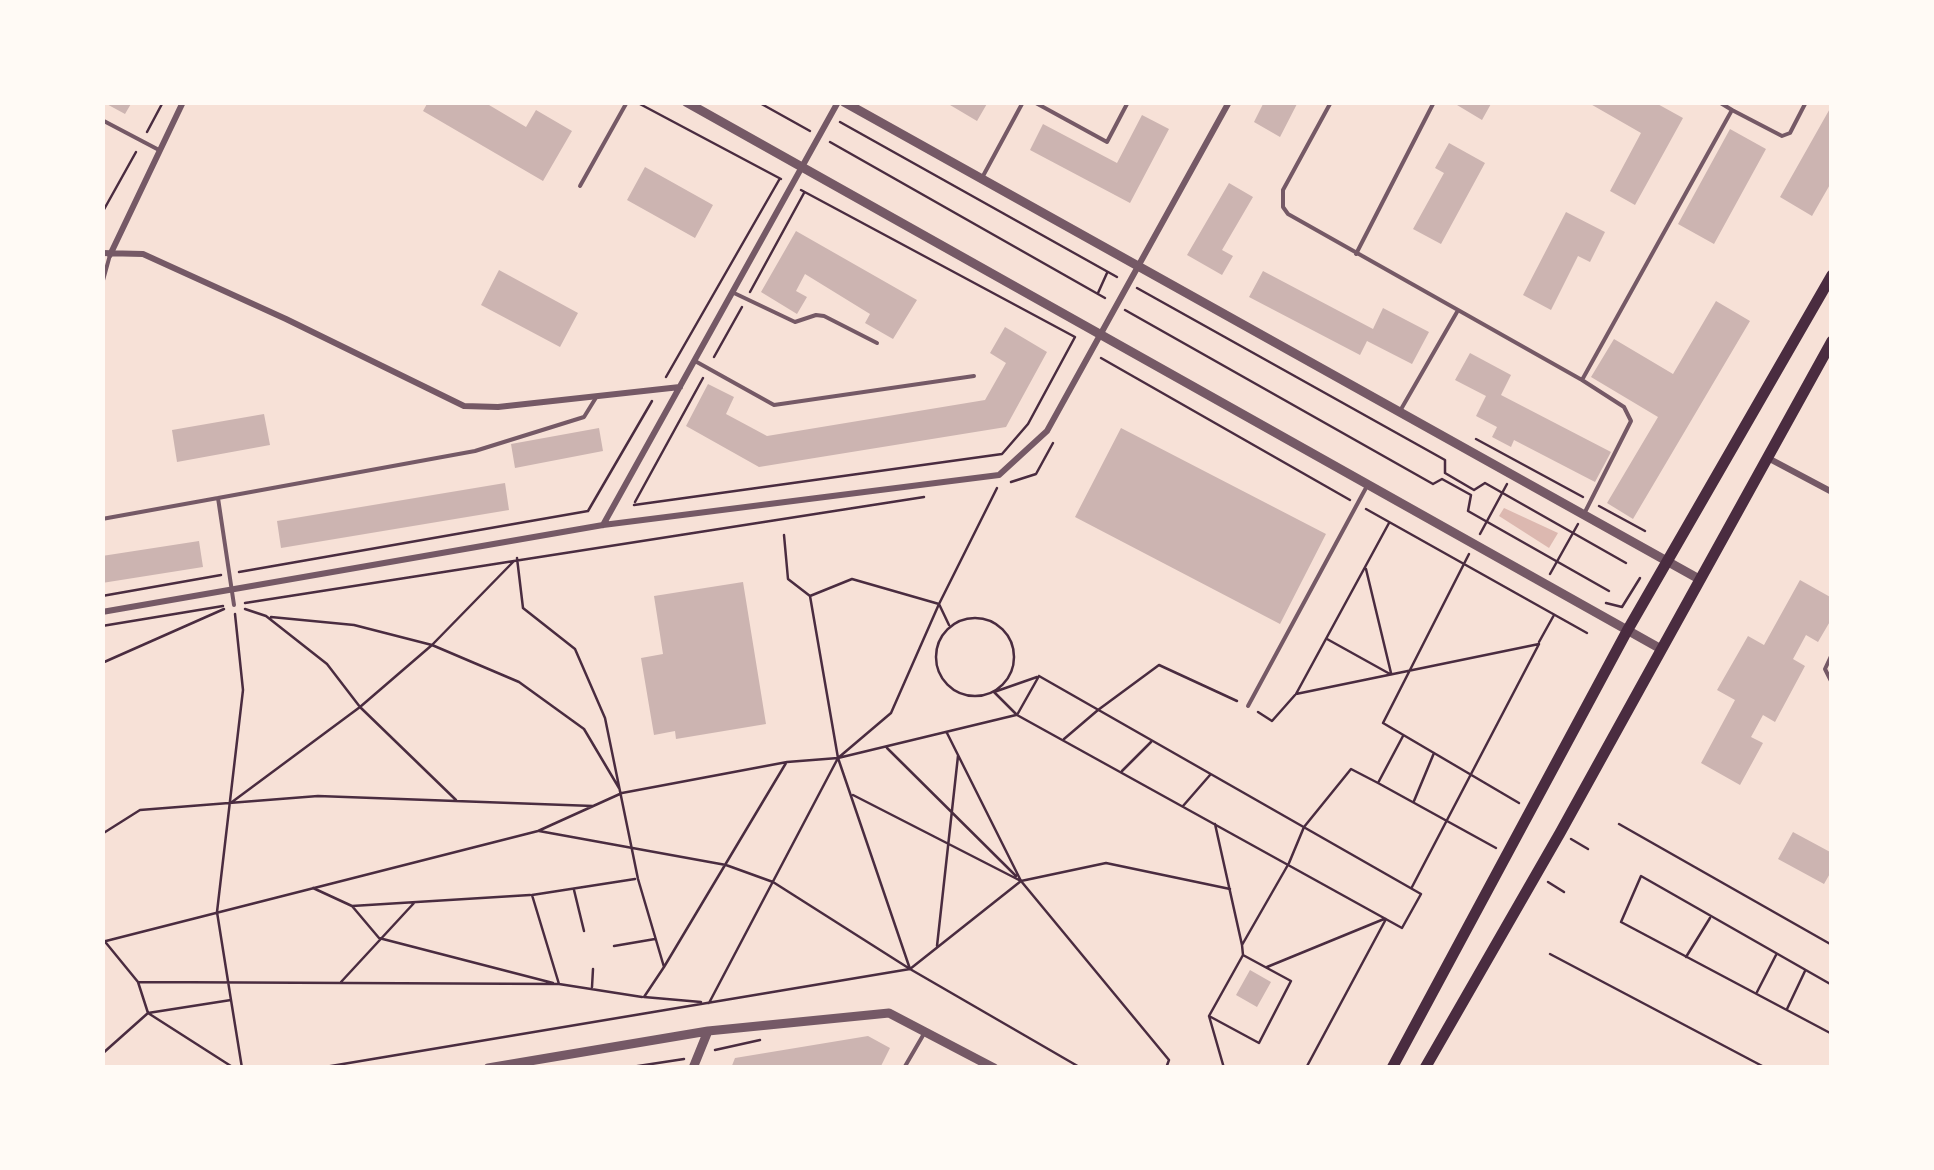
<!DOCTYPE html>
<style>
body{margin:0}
#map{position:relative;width:1934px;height:1170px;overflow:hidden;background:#f7e1d7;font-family:"Golos Text",sans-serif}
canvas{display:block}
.frame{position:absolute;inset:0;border:105px solid #fffaf5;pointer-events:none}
</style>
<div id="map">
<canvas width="1934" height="1170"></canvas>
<div class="frame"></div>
</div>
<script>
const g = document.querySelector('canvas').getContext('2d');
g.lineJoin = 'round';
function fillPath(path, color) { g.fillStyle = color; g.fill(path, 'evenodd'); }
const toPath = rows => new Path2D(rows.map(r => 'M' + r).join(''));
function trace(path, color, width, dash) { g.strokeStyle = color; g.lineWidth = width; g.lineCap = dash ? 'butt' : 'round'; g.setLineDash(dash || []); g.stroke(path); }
fillPath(toPath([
 [1504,508,1558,533,1549,548,1499,516]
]), '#dcb8b0');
fillPath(toPath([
 [103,102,132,102,125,114],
 [428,102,484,102,526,127,536,110,572,131,543,181,423,111],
 [945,102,988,102,977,121],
 [1264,102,1298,102,1280,137,1254,122],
 [1452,102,1492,102,1482,120],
 [1587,102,1654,102,1683,118,1635,205,1610,191,1641,133],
 [1832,105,1832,181,1812,216,1780,197],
 [1142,115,1169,129,1130,203,1030,150,1043,124,1117,163],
 [1730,129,1766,149,1714,244,1678,224],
 [1449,143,1485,163,1441,244,1413,229,1444,173,1435,168],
 [645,167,713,205,695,238,627,200],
 [1229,183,1253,197,1222,250,1233,256,1222,275,1187,255],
 [1566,212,1605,232,1590,262,1578,256,1551,310,1523,295],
 [796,231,917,300,893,339,865,323,870,314,805,274,796,291,807,297,797,314,761,292],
 [499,270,578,313,560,347,481,305],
 [1263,271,1373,329,1383,308,1429,332,1412,364,1367,341,1360,355,1249,297],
 [1716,301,1750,321,1633,519,1607,503,1658,417,1591,377,1614,339,1673,374],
 [1005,327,1047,352,1006,427,759,467,686,426,708,384,734,397,726,414,767,436,985,400,1006,363,990,353],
 [1470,353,1511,375,1501,395,1611,452,1595,482,1514,440,1511,447,1492,437,1497,427,1476,416,1486,396,1455,380],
 [264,414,270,445,177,462,172,430],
 [599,428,603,451,515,468,511,444],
 [1121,428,1326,534,1280,624,1075,517],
 [505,483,509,510,281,548,277,521],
 [199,541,203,567,102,583,102,556],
 [1800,580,1832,598,1832,618,1818,642,1806,635,1793,659,1805,666,1775,722,1763,715,1751,737,1763,743,1740,785,1701,763,1735,700,1717,690,1748,636,1764,645],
 [743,582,766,724,676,739,675,731,654,735,641,658,663,654,654,596],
 [1793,832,1832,853,1832,870,1824,884,1778,859],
 [1250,970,1271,982,1257,1007,1236,995],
 [868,1036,890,1048,880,1068,731,1068,735,1058]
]), '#ccb4b1');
trace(toPath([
 [758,102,810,131],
 [638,103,781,179],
 [840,122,1117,277],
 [147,132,163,102],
 [830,142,1105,298],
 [102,213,136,152],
 [1137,288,1445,460,1445,473,1474,490,1485,483,1626,563],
 [750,292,804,193],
 [1098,293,1107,273],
 [1125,310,1433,484,1442,479,1471,495,1468,511,1609,591],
 [714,357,742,307],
 [1101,358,1350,500],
 [666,377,779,180],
 [1476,439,1583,497],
 [1011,482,1036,474,1053,443],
 [635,502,703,378],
 [634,505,1002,454,1028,424,1075,337,801,190],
 [1599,506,1645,531],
 [1366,509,1587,633],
 [1389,523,1296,694,1539,644,1412,887],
 [1480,534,1507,484],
 [784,535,788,579,810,596,838,758,910,969,1021,881,1106,863,1230,889],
 [1469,554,1383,723,1519,803],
 [517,558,523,608,575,649,605,718,638,879,664,967,786,763],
 [1366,569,1391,673],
 [239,572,588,511,652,401],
 [1550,574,1578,524],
 [102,596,221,575],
 [245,603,924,497],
 [1606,603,1622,607,1640,578],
 [245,609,266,616,327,664,360,707,456,800],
 [271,617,354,625,432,645,519,682,584,729,619,788],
 '936 657a39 39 0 1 1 78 0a39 39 0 1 1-78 0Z',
 [949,625,939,604,997,488],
 [102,626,223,606],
 [1327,639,1390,674],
 [1539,642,1554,615],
 [102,663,224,609],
 [1039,676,1421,894,1402,928,1017,715,1039,676],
 [1258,712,1272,721,1295,695],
 [1016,714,994,692,1037,677],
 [947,733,1021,881,1169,1060,1166,1068],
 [1403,736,1378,783,1496,848],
 [1064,739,1098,710,1159,665,1237,701],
 [887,748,1016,876],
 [1122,771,1151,742],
 [853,795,1019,880],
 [1414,801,1434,753],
 [232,802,360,707,432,645,514,561],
 [1183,806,1210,775],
 [1215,824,1242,945,1289,863,1304,827,1351,769,1378,783],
 [1619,824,1832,945],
 [539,831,726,865,773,882,910,969],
 [102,834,140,810,318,796,593,806],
 [1571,839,1588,849],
 [635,879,532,895,559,984,642,997],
 [1548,882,1564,892],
 [313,888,352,906,530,895],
 [574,890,584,931],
 [352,906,379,938,553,983],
 [102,938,138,982,148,1013,234,1068],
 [102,942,538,831,622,793,787,762,838,758,1016,715],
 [614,946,655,939],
 [937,946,958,756],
 [1550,954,1766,1068],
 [1686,957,1710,918],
 [664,967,644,997,701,1002],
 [1267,967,1384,919],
 [138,982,559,984],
 [341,982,414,903],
 [1832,985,1641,876,1621,922,1832,1034],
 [592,987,593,969],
 [1757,992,1776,955],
 [231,1000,217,912,243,690,235,614],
 [709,1003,838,758,891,713,939,604,852,579,810,596],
 [1787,1009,1805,971],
 [1209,1016,1259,1043,1291,981,1243,955],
 [715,1050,760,1040],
 [102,1054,148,1013,231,1000,242,1068],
 [319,1068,910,969,1081,1068],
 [625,1068,684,1059],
 [1224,1068,1209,1016,1243,955,1242,945],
 [1306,1068,1386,919]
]), '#4a2c40', 2.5);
trace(toPath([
 [1034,102,1107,142,1128,102],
 [1331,102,1283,190,1283,207,1288,214,1582,380],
 [1719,102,1732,110],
 [102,120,159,150],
 [983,176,1023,102],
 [580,186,627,102],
 [1356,254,1434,102],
 [102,284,110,255],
 [734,293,795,322,816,315,824,316,877,343],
 [695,361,774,405,974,376],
 [1400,411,1457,312],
 [218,498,475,451,584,417,597,396],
 [1584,514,1631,421,1624,407,1582,380,1732,110,1782,136,1790,133,1806,102],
 [102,519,218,498,234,605],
 [1832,654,1825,669,1832,683],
 [1248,706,1367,486],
 [904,1068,925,1032]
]), '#755966', 4);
trace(toPath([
 [102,253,143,254,286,319,464,406,498,407,680,387],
 [110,255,183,102],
 [1768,458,1832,492],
 [603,525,838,102],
 [102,612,603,525,999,475,1047,431,1229,102]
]), '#755966', 6);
trace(toPath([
 [686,102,1661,649],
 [844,102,1699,579],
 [488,1068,708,1031,889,1013,994,1068],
 [693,1068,708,1031]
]), '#755966', 9);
trace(toPath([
 [1392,1068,1627,631,1832,275],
 [1425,1068,1560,833,1832,341]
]), '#4a2c40', 11);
</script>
